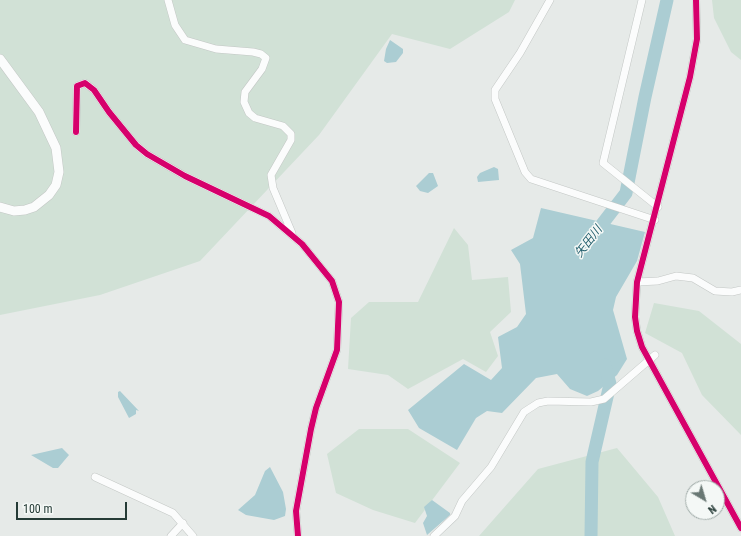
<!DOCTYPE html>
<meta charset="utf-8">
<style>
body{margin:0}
#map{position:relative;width:741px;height:536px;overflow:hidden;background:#e6eae8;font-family:"Roboto Condensed",sans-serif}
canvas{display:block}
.north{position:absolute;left:685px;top:480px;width:40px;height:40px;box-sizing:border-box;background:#f4f8f6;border:1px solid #a1aca9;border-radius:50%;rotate:142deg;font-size:11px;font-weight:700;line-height:16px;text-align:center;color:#253b36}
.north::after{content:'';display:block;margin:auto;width:14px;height:18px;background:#697874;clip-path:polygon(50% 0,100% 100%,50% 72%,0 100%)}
.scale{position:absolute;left:16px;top:502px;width:111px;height:18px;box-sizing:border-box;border:2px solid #253b36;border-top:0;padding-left:5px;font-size:12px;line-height:14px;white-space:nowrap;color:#253b36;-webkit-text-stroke:3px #f4f8f6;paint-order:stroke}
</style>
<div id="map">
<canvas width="741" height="536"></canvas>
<div class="north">N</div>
<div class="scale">100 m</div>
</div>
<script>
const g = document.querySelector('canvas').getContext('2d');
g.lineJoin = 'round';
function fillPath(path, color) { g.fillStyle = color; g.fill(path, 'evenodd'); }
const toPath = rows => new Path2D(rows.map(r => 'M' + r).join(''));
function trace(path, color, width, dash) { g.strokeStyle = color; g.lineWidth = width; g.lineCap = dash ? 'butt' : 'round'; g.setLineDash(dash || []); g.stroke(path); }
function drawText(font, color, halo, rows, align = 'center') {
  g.font = font + ' "Roboto Condensed","Noto Sans JP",sans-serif'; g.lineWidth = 3; g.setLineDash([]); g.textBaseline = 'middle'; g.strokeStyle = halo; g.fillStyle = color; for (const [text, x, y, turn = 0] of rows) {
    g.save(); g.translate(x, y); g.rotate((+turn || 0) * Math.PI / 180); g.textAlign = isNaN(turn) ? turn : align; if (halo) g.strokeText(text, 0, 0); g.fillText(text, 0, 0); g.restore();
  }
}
fillPath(toPath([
 [0,0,515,0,509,12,450,49,392,34,319,135,200,261,100,295,0,315],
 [712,0,741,0,741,60,731,52,714,18],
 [454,228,468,245,472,280,508,277,511,312,490,332,498,356,486,372,463,359,408,389,388,375,348,369,351,318,369,302,418,302],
 [654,303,699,311,741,344,741,435,702,395,682,353,645,333],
 [359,429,408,429,460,463,415,523,373,510,336,493,327,454],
 [617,448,658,497,675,536,479,536,538,469]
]), '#d1e1d6');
fillPath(toPath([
 [390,40,403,49,403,53,396,62,387,63,384,61,386,49],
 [494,167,498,169,499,180,478,182,477,177,480,173],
 [429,173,433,173,438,186,428,193,420,191,416,186],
 [541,208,645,232,637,261,616,297,613,310,627,359,617,375,598,391,587,396,570,389,557,374,536,378,502,413,487,411,476,418,457,450,419,428,408,410,464,364,491,380,502,368,498,337,517,327,526,314,520,264,511,250,533,238],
 [120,391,139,411,136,410,136,414,129,418,118,397,118,392],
 [62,448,69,455,58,468,53,468,31,455],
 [270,467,283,492,286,509,285,516,274,520,246,515,238,510,255,495,265,471],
 [432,500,450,513,450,515,427,535,423,523,427,516,424,507]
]), '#abcdd3');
trace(toPath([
 [593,236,626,193,645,97,667,0],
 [591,536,592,462,610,384,605,365]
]), '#abcdd3', 13);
const minor = toPath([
 [168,0,175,25,185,40,216,49,253,52,261,54,266,58,262,69,245,92,244,102,249,113,255,118,283,126,291,134,291,140,271,175,273,188,292,233],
 [550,0,520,53,495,90,495,99,525,172,531,179,655,220],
 [642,0,603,163,658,207],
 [696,0,697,39,690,77,637,282,635,317,637,331,642,347,741,528],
 [76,132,77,86,85,83,94,90,109,112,136,145,147,154,185,176,269,216,302,244,332,281,339,302,337,350,316,408,311,429,296,511,298,536],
 [637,282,658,281,676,276,693,278,715,291,732,292,741,290],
 [95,477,173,513,193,536],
 [171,536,183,523],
 [434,536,455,516,462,501,491,467,524,412,538,403,548,401,591,402,604,399,655,355]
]);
const tertiary = toPath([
 [0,59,39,112,56,148,59,172,56,185,49,195,34,207,25,210,14,211,0,207]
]);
trace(minor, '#c3c7c5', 8);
trace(tertiary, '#c3c7c5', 10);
trace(minor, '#fbfcfc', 7);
trace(tertiary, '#fbfcfc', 9);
trace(toPath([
 [696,0,697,39,690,77,637,282,635,317,637,331,642,347,741,528],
 [76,132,77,86,85,83,94,90,109,112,136,145,147,154,185,176,269,216,302,244,332,281,339,302,337,350,316,408,311,429,296,511,298,536]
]), '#d6006c', 6);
drawText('italic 12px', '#266270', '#f4f8f6', [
 ["矢田川",589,242,-52]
]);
</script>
